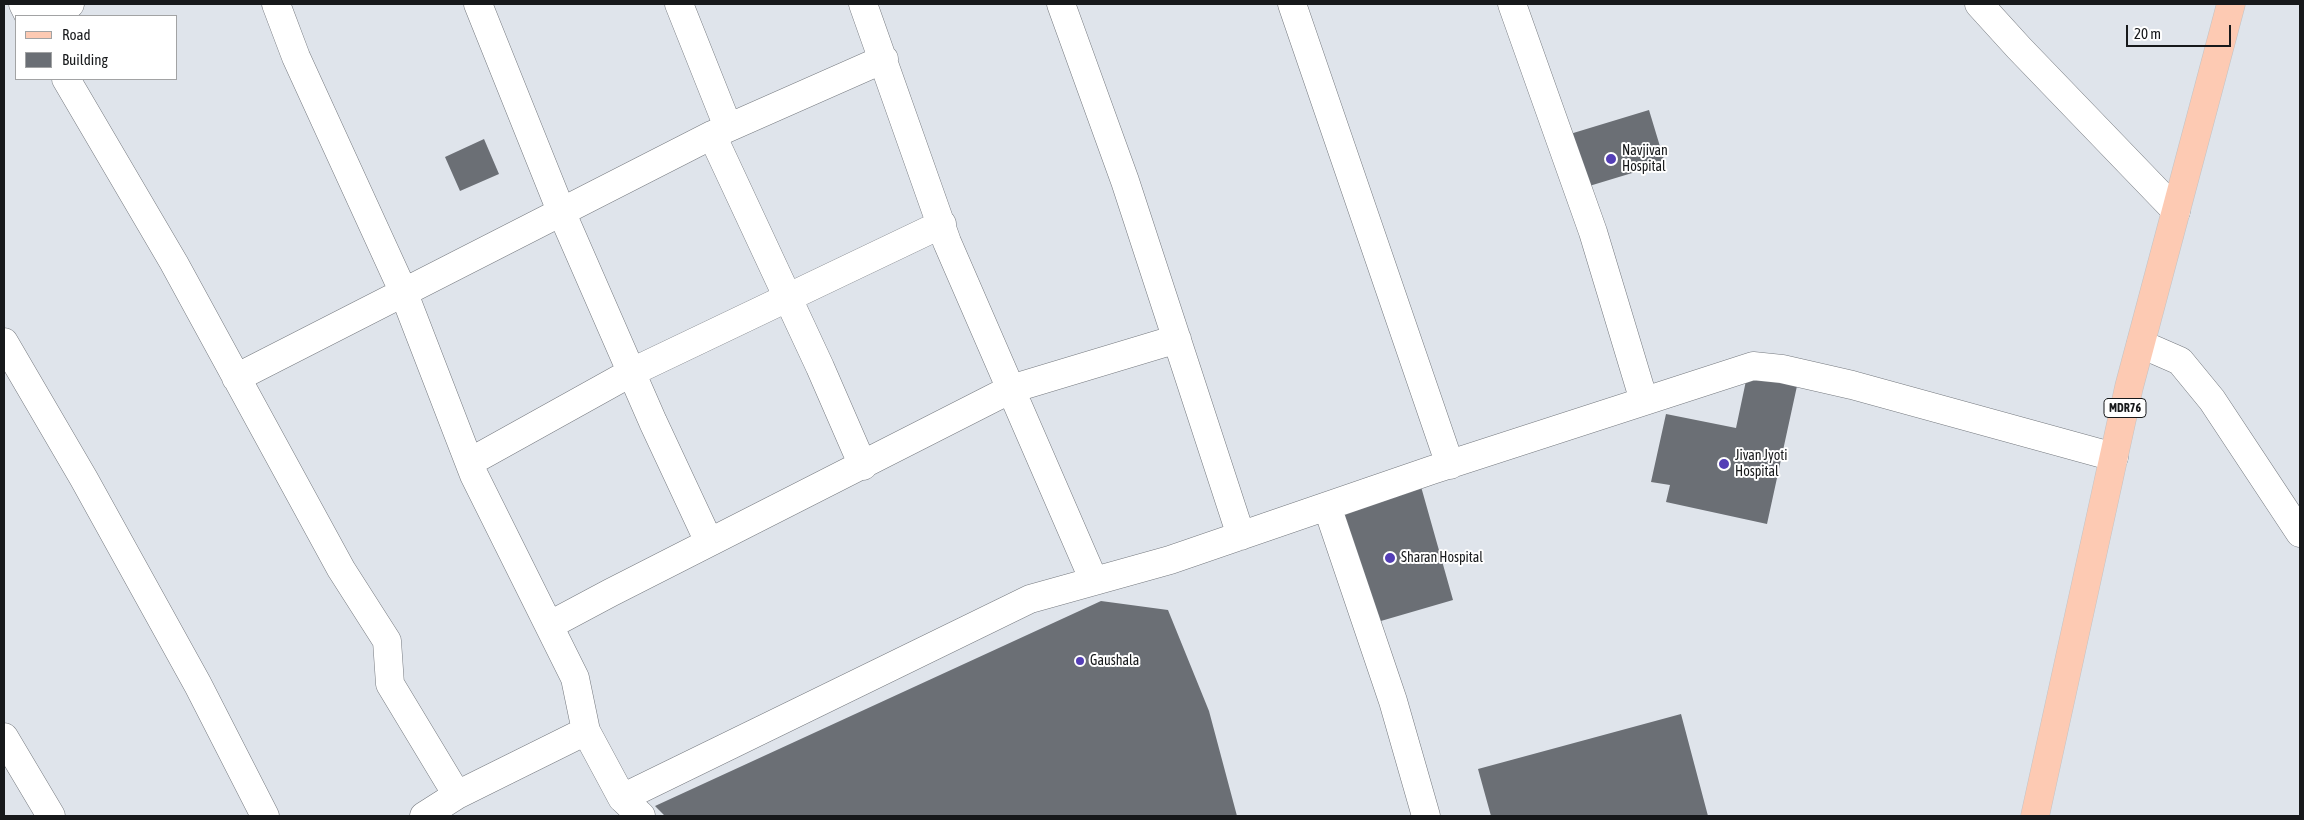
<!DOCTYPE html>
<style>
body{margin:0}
#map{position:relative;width:2304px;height:820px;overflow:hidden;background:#dfe4eb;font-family:"Asap Condensed",sans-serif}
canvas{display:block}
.frame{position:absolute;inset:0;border:5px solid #17191b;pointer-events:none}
.legend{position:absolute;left:15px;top:15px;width:162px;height:65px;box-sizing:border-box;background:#fff;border:1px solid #a2a3a4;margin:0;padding:6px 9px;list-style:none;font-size:15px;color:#17191b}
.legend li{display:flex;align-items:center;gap:10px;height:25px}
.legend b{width:25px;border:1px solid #a2a3a4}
.scale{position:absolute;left:2126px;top:25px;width:105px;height:22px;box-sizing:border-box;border:2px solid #17191b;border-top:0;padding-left:6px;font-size:15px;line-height:18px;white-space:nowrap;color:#17191b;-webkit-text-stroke:4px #fff;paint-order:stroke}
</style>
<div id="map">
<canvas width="2304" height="820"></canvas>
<div class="frame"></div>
<ul class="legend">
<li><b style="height:6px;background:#fdcab3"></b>Road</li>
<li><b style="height:14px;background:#6b6f75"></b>Building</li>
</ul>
<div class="scale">20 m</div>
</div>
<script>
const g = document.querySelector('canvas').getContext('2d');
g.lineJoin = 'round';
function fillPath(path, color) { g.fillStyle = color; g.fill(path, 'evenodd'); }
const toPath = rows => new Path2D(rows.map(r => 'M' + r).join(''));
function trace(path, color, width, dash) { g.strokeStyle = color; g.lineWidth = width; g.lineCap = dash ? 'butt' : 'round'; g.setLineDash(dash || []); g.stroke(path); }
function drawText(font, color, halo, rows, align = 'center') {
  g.font = font + ' "Asap Condensed",sans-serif'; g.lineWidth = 4; g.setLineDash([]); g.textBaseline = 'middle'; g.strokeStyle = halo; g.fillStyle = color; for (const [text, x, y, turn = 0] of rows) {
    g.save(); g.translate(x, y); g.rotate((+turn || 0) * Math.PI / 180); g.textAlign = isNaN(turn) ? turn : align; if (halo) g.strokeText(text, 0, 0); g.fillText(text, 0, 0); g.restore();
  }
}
fillPath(toPath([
 [1649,110,1665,163,1586,187,1570,134],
 [484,139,499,174,460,191,445,157],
 [1747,376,1797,386,1767,524,1666,502,1670,485,1651,482,1666,414,1736,428],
 [1420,483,1453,600,1374,623,1340,506],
 [1101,601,1168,610,1209,711,1237,816,665,816,655,806],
 [1681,714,1708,816,1491,816,1478,769]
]), '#6b6f75');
const minor = toPath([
 [23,4,29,16],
 [276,4,296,57,403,291,474,475,575,678,586,731,622,798,641,816],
 [478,4,561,211,653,422,709,542],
 [679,4,728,127],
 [863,4,947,242,1094,581],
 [1061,4,1125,181,1241,536],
 [1292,4,1450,465],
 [1512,4,1593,232,1644,401],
 [1979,4,2019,48,2176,211],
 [45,16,70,4],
 [66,79,174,263,341,569,387,641,390,684,457,795],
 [712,135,820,367,863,466],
 [4,342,84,479,198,685,265,816],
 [2141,344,2180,361,2212,400,2300,533],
 [236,378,712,135,884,59],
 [470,462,632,372,942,224],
 [1327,506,1393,701,1426,816],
 [550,625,610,593,1011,389,1177,339],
 [4,737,51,816],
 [622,798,1030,599,1170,560,1432,470,1753,366,1782,369,1852,385,2114,457],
 [424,816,457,795,586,731]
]);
const primary = toPath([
 [2035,816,2129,387,2231,4]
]);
trace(minor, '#75797f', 29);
trace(primary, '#c3c3c4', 29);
trace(minor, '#fff', 28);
trace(primary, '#fdcab3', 28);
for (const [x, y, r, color] of [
 [1611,159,6,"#543eb6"],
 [1724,464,6,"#543eb6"],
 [1390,558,6,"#543eb6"],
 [1080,661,5,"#543eb6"]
]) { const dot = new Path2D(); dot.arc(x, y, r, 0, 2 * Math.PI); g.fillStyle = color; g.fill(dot); trace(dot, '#fff', 2); }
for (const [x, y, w] of [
 [2125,408,42]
]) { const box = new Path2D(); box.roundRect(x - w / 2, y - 9.5, w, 19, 4); g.fillStyle = '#fff'; g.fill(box); trace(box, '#17191b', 1); }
drawText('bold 12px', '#17191b', null, [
 ["MDR76",2125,408]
]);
drawText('14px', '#17191b', '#fff', [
 ["Navjivan",1622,151],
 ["Hospital",1622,167],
 ["Jivan Jyoti",1735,456],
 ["Hospital",1735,472],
 ["Sharan Hospital",1401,558],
 ["Gaushala",1090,661]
], 'left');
</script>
